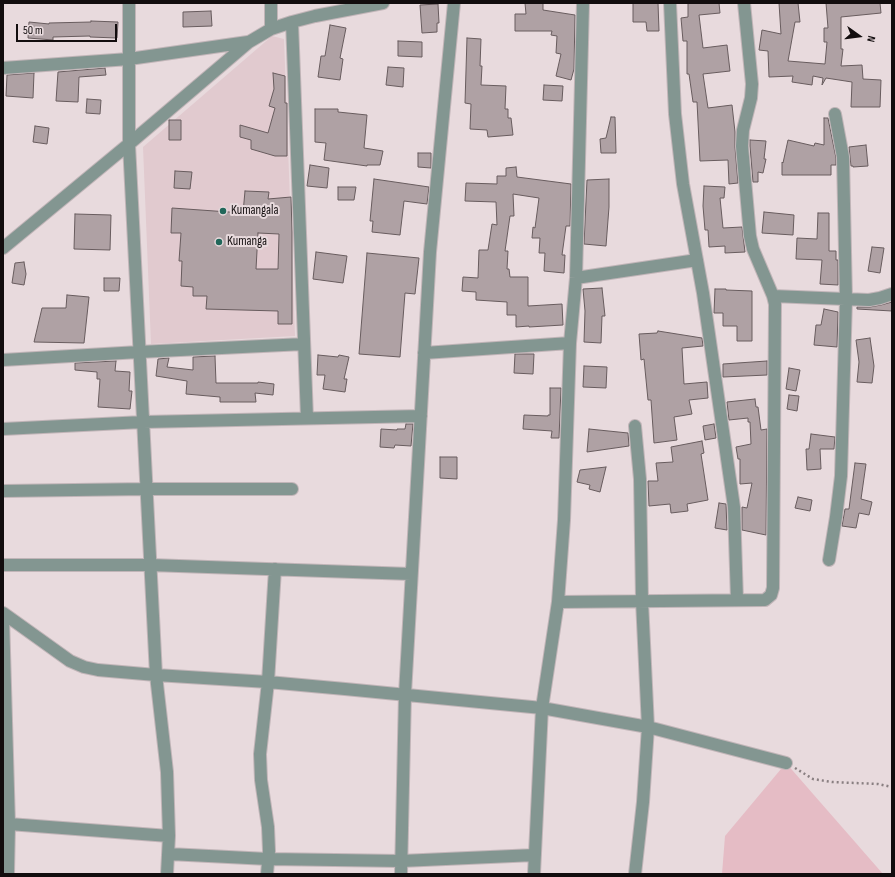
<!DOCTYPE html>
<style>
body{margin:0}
#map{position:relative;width:895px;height:877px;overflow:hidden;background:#e8dadd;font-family:"Sofia Sans Condensed",sans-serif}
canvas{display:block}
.frame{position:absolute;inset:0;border:4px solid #120d0e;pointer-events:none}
.north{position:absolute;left:839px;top:16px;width:40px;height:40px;-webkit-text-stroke:3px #e8dadd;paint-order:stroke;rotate:104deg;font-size:11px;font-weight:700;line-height:16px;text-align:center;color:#120d0e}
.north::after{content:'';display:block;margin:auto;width:14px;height:18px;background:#120d0e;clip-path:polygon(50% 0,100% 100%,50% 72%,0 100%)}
.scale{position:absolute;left:16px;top:24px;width:101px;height:18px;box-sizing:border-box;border:2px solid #120d0e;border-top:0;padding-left:5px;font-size:12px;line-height:14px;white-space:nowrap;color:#120d0e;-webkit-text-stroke:3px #e8dadd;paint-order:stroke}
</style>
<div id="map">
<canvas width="895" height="877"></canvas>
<div class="frame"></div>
<div class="north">N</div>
<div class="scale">50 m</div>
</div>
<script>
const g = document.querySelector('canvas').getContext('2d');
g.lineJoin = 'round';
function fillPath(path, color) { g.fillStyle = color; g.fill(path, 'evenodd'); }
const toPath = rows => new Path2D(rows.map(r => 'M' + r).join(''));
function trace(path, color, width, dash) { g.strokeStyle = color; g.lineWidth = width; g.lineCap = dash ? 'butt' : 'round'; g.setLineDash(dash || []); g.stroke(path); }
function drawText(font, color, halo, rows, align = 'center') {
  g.font = font + ' "Sofia Sans Condensed",sans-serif'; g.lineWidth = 4; g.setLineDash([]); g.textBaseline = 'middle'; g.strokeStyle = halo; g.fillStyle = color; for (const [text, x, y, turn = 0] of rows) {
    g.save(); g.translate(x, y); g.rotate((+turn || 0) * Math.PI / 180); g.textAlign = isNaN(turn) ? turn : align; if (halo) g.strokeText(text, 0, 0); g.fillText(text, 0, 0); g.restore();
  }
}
fillPath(toPath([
 [272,36,284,39,295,336,151,344,143,147]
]), '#e1cacf');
fillPath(toPath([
 [786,763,883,874,722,874,725,836]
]), '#e5bcc5');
const building = toPath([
 [525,3,543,3,543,10,575,15,574,69,571,80,556,76,561,54,556,53,557,36,551,35,552,31,515,31,515,14,526,14,525,3],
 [633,3,658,3,659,31,647,31,646,22,633,22,633,3],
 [688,3,719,3,720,13,699,15,703,48,727,45,730,71,703,74,708,108,732,105,735,132,735,147,738,183,729,184,728,160,700,161,697,102,693,102,689,74,687,74,687,41,683,41,681,18,688,17,688,3],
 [779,3,798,3,800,22,795,22,788,61,825,64,827,42,824,42,824,28,828,28,826,3,880,3,881,13,841,17,841,49,843,49,841,66,862,65,863,79,881,80,880,107,851,107,852,82,826,78,822,85,823,78,813,76,812,85,792,82,793,76,769,77,768,51,759,50,762,30,781,34,779,3],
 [438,4,439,23,437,23,437,32,422,33,420,5,438,4],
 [211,11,212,26,183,27,183,12,211,11],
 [91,21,118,22,117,38,90,37,90,36,53,37,53,40,28,38,29,22,49,24,49,23,91,22,91,21],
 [330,25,346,28,340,58,343,59,340,80,318,77,321,56,325,56,330,25],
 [467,38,481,39,480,66,482,66,481,85,506,86,505,109,508,109,508,118,511,118,513,135,488,137,487,130,470,129,471,104,465,103,467,38],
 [398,41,422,42,422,57,398,56,398,41],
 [388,67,404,68,403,87,386,85,388,67],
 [105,68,106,75,79,77,78,102,56,101,58,72,105,68],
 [34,73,33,98,6,96,7,75,34,73],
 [273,73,285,76,285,103,287,103,287,156,275,156,251,149,251,140,240,137,240,125,268,133,275,108,269,106,274,89,273,73],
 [544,85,563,86,562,101,543,100,544,85],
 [87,99,101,100,100,114,86,113,87,99],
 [315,109,338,109,338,112,367,115,364,148,383,151,380,165,367,165,367,166,324,160,326,143,315,142,315,109],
 [611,117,615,117,616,153,601,153,600,139,606,138,611,117],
 [824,118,828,118,836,158,836,165,831,165,831,175,782,175,782,162,783,163,788,140,814,146,815,143,824,145,824,118],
 [169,120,181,120,181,140,169,140,169,120],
 [35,126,49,128,47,144,33,142,35,126],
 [750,140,766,141,764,159,766,159,763,173,758,172,758,182,753,182,750,146,750,140],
 [866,145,868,166,853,167,853,166,851,166,850,157,849,147,866,145],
 [418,153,431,153,431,168,418,167,418,153],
 [310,165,329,168,327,188,307,186,310,165],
 [516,167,517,177,571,184,570,226,566,226,562,255,565,255,564,273,544,271,545,253,539,253,540,238,532,238,533,227,535,228,539,198,513,194,514,216,510,216,505,251,508,251,507,269,509,269,510,277,528,277,528,306,562,304,563,325,529,327,529,326,516,327,516,315,507,315,507,302,476,300,476,292,462,291,463,277,478,278,479,250,488,250,492,224,497,225,496,202,465,201,466,183,497,184,497,176,506,176,506,168,516,167],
 [175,171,192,172,190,189,174,188,175,171],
 [374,179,429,187,427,204,404,201,400,235,372,232,373,221,370,221,374,179],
 [609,179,609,207,606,246,584,244,587,180,609,179],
 [704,186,725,187,724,198,720,198,723,228,742,227,745,252,725,253,725,246,709,247,708,230,705,230,703,206,704,186],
 [338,187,356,187,354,200,338,200,338,187],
 [245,191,269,192,268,199,291,197,292,232,292,324,278,324,278,311,206,309,207,296,193,296,193,287,181,286,182,261,179,261,181,233,171,233,172,208,243,213,245,191],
 [258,233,279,234,278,269,256,269,258,233],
 [764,212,794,215,793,235,762,233,764,212],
 [818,213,829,213,829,251,836,251,836,260,838,260,838,285,820,284,822,260,796,259,797,238,817,239,818,213],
 [75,214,111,215,110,250,74,249,75,214],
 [872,247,884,248,880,273,868,271,872,247],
 [316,252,347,256,343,283,313,279,316,252],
 [367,253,419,258,415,294,405,293,400,357,359,354,367,253],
 [24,262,26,274,24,285,12,283,15,263,24,262],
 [104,278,120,278,119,291,104,291,104,278],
 [602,288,605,316,602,316,601,343,584,342,585,311,583,289,602,288],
 [715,289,726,289,726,290,752,291,752,341,737,341,737,326,723,326,723,313,714,313,715,289],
 [67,295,89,297,84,343,34,342,42,308,66,308,67,295],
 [892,302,892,311,857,309,857,307,870,307,881,305,892,302],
 [824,309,838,312,837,347,814,345,816,325,821,325,824,309],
 [658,331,702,338,703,346,682,348,684,384,707,382,708,398,689,400,692,414,674,417,677,440,654,443,651,400,648,400,644,359,641,360,639,334,657,333,658,331],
 [870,338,874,366,872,383,857,382,859,362,856,340,870,338],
 [515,354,534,354,533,374,514,373,515,354],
 [318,355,338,357,339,355,349,357,344,379,347,379,345,392,323,389,325,375,317,375,318,355],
 [215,356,216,383,258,383,258,382,274,384,273,395,255,393,256,402,220,402,220,397,186,394,187,381,156,376,158,359,169,358,167,367,193,370,193,357,215,356],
 [116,361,115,371,130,372,129,391,132,391,130,409,98,407,100,379,97,379,97,372,75,370,75,363,116,361],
 [767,361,767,375,723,377,723,364,767,361],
 [584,366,607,367,606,388,583,387,584,366],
 [789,368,800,370,796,391,786,389,789,368],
 [550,388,561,388,559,438,551,438,552,431,523,429,524,415,548,416,548,415,550,415,550,388],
 [789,395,799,396,797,411,787,409,789,395],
 [755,399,756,407,758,407,761,430,767,429,766,535,742,530,742,507,747,508,752,483,740,484,740,459,738,459,736,447,751,444,750,422,748,422,748,418,729,420,727,402,755,399],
 [406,424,413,424,411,446,395,445,394,448,380,447,381,429,397,430,397,429,405,429,406,424],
 [714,424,716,438,705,440,703,426,714,424],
 [589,429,628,433,629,446,587,452,589,429],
 [811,434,835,437,834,449,820,449,821,469,807,470,806,449,809,449,811,434],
 [702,441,704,453,701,454,708,500,687,504,688,511,671,513,670,504,649,506,648,481,658,481,656,463,673,462,671,447,702,441],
 [440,457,457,457,457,479,440,478,440,457],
 [855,463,866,464,861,499,872,502,869,515,859,513,856,528,842,526,845,509,849,509,855,463],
 [606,467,600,492,589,489,590,485,577,482,580,470,606,467],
 [798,497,812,500,810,511,795,508,798,497],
 [719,503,726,504,727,530,715,528,719,503]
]);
fillPath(building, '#afa1a4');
trace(building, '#685c5e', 1);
const minor = toPath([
 [129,3,129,144,156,675,167,772,169,836,167,874],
 [271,3,271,29],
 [670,3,675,114,683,184,703,293,734,507,737,600],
 [292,22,307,418],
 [3,68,129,59,248,42],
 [3,248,129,144,249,42,271,29,292,22,315,16,383,3],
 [576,278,697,260],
 [773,296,869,300,880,298,892,294],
 [424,353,570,343],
 [3,360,139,352,304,344],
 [3,429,143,422,421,416],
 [3,491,146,489,292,489],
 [829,560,836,517,841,476,846,299,843,157,835,114],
 [3,565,150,565,411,574],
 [558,602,765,600,771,595,773,588,775,304,773,296,753,249,750,236,742,146,743,130,751,98,752,84,744,3],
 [3,613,70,661,84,667,98,670,156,675,268,682,345,689,542,708,648,727,786,763],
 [3,617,9,824,8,874],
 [9,824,169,836],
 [169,854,268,859,401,861,535,855],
 [267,874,269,851,268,827,261,780,260,754,268,682,275,569],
 [401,874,405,694,430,252,454,3],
 [534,874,542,708,558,602,564,520,570,343,576,278,583,3],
 [635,874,643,802,648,727,642,601,640,479,635,426]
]);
trace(minor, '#c1b5b8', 14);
trace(toPath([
 [795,768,813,779,832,782,878,784,892,787]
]), '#897f81', 2.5, [2, 3]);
trace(minor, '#839691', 12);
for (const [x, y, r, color] of [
 [223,211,4,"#21675a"],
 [219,242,4,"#21675a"]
]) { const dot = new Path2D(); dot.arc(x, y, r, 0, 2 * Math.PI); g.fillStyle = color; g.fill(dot); trace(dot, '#e8dadd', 1.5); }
drawText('13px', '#120d0e', '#e8dadd', [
 ["Kumangala",231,211],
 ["Kumanga",227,242]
], 'left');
</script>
